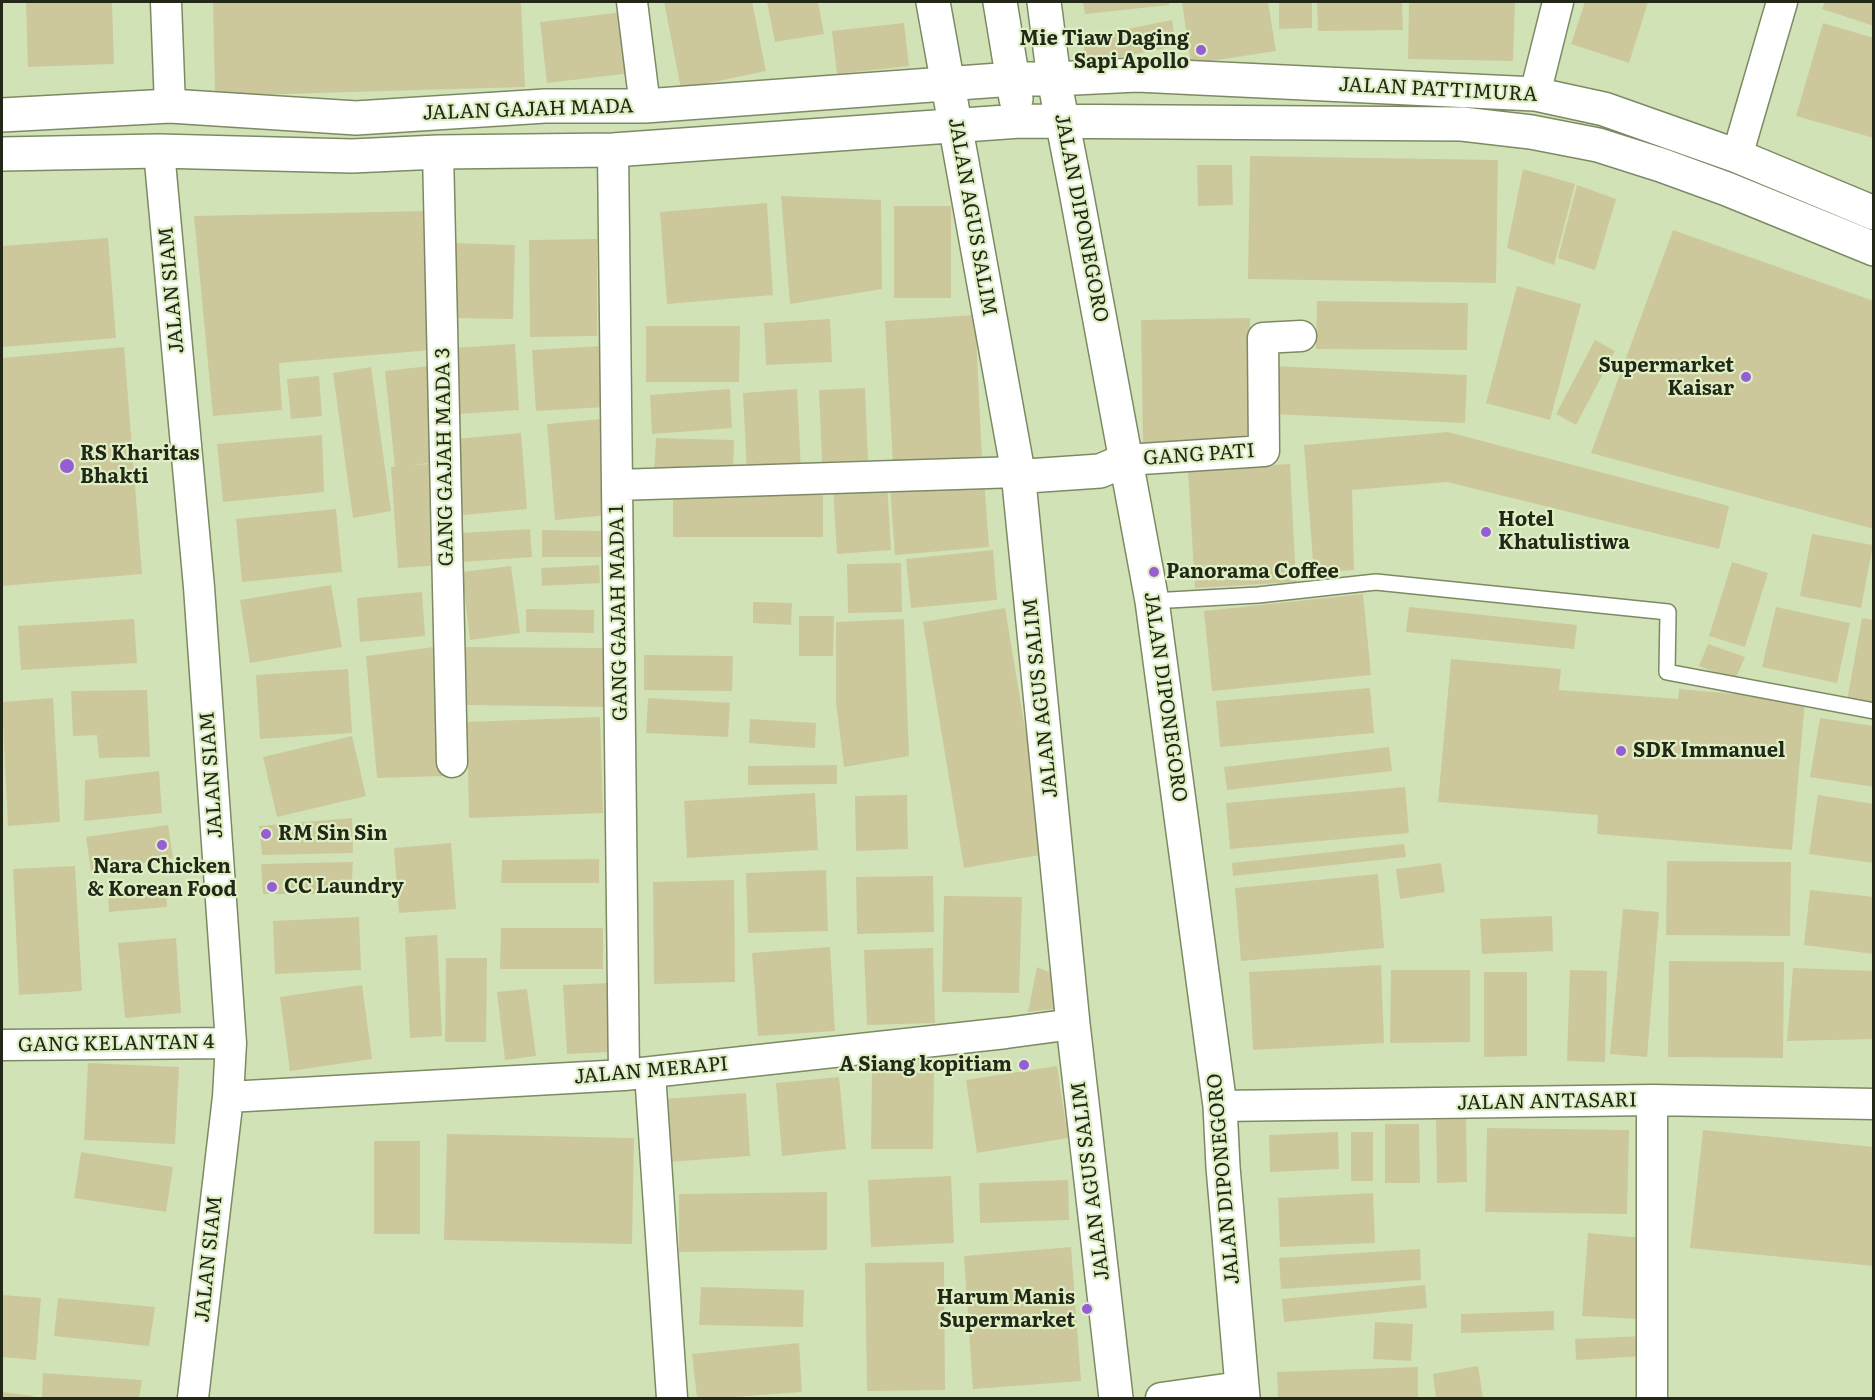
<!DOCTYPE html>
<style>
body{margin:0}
#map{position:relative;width:1875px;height:1400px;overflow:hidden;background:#d2e2b7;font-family:Literata,serif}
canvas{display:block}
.frame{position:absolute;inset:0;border:3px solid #222717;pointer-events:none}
</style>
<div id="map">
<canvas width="1875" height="1400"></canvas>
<div class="frame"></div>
</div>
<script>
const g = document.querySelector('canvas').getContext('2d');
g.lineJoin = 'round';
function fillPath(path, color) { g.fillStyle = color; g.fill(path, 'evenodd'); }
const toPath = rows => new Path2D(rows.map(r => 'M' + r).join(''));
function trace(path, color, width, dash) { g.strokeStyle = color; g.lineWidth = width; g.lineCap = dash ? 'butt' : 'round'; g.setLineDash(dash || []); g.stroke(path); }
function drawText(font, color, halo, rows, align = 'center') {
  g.font = font + ' Literata,serif'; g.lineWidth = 4.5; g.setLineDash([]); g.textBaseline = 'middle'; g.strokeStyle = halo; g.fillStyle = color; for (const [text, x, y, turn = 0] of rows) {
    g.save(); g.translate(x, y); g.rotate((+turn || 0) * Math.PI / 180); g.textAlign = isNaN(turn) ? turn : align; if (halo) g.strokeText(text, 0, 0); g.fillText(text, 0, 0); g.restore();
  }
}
fillPath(toPath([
 [26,2,112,2,114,64,28,67],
 [213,2,521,2,525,87,215,96],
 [664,2,752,2,766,71,681,89],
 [767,2,818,2,824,34,775,42],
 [1083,2,1169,2,1169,5,1085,14],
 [1182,2,1268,2,1276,51,1191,64],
 [1279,2,1312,2,1312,28,1279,29],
 [1317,2,1402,2,1403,30,1318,31],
 [1409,2,1515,2,1513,61,1408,59],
 [1585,2,1648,2,1629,63,1571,44],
 [1825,2,1874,2,1874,26,1822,9],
 [623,12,631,73,547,83,540,22],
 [1172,20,1176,46,1087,64,1082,38],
 [904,23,909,66,837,74,832,31],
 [1823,23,1874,38,1874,138,1796,116],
 [1250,156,1498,160,1496,283,1248,279],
 [1197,165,1232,165,1233,205,1198,206],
 [1523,169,1575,184,1554,265,1507,248],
 [1577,185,1616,199,1595,270,1558,258],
 [781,196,881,200,882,289,790,304],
 [767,203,773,295,667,304,660,212],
 [894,206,951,206,951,298,894,298],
 [426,211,432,350,279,363,282,410,213,416,194,216],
 [1673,230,1874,301,1874,529,1591,453],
 [108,238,116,338,2,347,2,246],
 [597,239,597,336,530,337,529,240],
 [451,243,515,245,513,319,449,318],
 [1517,286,1581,304,1550,420,1486,403],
 [1317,301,1468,303,1467,350,1316,349],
 [975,315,982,459,893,464,885,321],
 [1250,318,1252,443,1143,446,1141,320],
 [830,319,832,362,766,365,764,323],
 [646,326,740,326,739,382,646,382],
 [1595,340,1615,351,1576,425,1556,414],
 [515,344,519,410,458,414,454,348],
 [602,346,605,407,536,411,532,350],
 [124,347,142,574,2,586,2,358],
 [429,366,439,462,412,465,433,464,440,565,398,568,391,467,395,467,385,371],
 [1274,366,1467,375,1465,423,1272,414],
 [371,367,391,511,353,518,333,373],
 [319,376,322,416,291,419,287,379],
 [865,388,868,460,822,462,819,390],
 [730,389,732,428,652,434,650,395],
 [797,389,801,469,747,472,743,393],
 [602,419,610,515,555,520,547,424],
 [1448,432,1729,506,1719,549,1447,482,1352,490,1354,570,1314,573,1304,445],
 [521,433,527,509,463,515,456,439],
 [322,435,324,492,223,502,217,444],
 [656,438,734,440,733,474,654,472],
 [1290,464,1296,582,1195,588,1188,470],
 [984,479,989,547,895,555,890,486],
 [887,483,891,550,837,554,833,487],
 [823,493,823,537,673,537,673,494],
 [336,509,342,572,242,582,236,519],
 [530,529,532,557,462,562,461,533],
 [542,530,602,531,601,557,542,557],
 [1812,534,1873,545,1861,608,1800,596],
 [993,550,997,600,911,608,906,559],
 [1732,562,1768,573,1745,647,1709,636],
 [901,563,902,612,848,613,847,564],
 [599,565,600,583,542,586,541,568],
 [511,566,520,633,470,640,462,572],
 [331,585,342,647,250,663,240,600],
 [422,592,425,636,360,642,357,598],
 [1363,594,1371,675,1212,691,1204,611],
 [753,602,792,603,791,625,753,623],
 [1409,607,1577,625,1574,649,1406,632],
 [1776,607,1850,623,1837,683,1762,667],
 [1005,608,1046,854,964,868,923,622],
 [526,609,594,610,594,633,526,632],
 [799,616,834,616,833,656,799,656],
 [1862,618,1874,620,1874,706,1847,701],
 [134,619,137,663,21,670,18,626],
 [904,619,909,756,844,767,836,703,836,622],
 [1708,644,1745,657,1735,680,1699,666],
 [434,647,444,776,377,778,366,656],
 [466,647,606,648,605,707,466,705],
 [644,655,733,656,732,691,644,690],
 [1451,659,1561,669,1559,690,1678,699,1679,689,1805,700,1792,850,1597,834,1598,815,1438,802],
 [348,669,352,733,260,739,256,675],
 [1370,688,1374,733,1220,747,1216,701],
 [147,690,150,757,99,758,97,735,73,736,71,691],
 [53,698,60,822,8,826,2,702],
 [648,698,730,703,728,737,646,733],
 [600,717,603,813,469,818,467,722],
 [1820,718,1874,726,1874,787,1810,777],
 [750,719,816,723,815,748,749,743],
 [352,736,366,796,277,817,263,757],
 [1389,747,1392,771,1227,790,1224,767],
 [837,765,837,784,748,785,748,766],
 [159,771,162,813,84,821,85,780],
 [1405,787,1409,833,1230,849,1226,803],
 [815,793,818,850,687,858,684,801],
 [907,795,908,849,856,851,855,796],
 [1818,795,1874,804,1874,863,1809,854],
 [352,818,353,853,262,855,259,826],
 [168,825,173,858,91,871,86,837],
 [451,843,456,909,399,913,394,848],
 [1404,844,1406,857,1233,876,1232,863],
 [599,859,599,883,501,883,502,860],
 [1667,861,1791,862,1790,936,1666,935],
 [353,862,351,894,263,894,261,864],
 [1441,863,1445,892,1400,899,1396,869],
 [75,866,82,991,19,995,13,869],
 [826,870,828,931,748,933,746,873],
 [1378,874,1384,948,1241,961,1235,888],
 [933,876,934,932,857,934,856,877],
 [734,880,735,982,654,984,653,882],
 [166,890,167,907,109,912,108,894],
 [1810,890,1874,897,1874,954,1804,945],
 [944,896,1022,897,1019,993,942,992],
 [1623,909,1659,912,1647,1057,1610,1054],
 [1552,916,1553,951,1482,954,1480,919],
 [359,917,361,970,275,974,273,921],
 [501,928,603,928,603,969,500,969],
 [437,935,442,1036,410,1038,405,937],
 [176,938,181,1013,125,1018,118,943],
 [830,947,835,1031,758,1036,752,953],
 [933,948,935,1023,867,1025,864,950],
 [446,958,487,958,486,1042,445,1042],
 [1669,961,1784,962,1783,1058,1668,1057],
 [1381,965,1384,1043,1253,1050,1249,972],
 [1037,967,1057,976,1055,1009,1028,1012],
 [1793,968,1874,971,1874,1039,1787,1041],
 [1391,970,1470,970,1470,1042,1390,1043],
 [1570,970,1607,971,1605,1062,1567,1061],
 [1484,972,1527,972,1527,1056,1484,1057],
 [607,983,610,1052,567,1054,563,985],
 [362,985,372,1059,290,1071,280,997],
 [527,989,536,1056,505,1060,497,992],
 [88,1063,179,1067,175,1144,84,1140],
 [1057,1066,1068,1138,977,1153,966,1080],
 [872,1071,934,1072,933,1149,871,1149],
 [839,1077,846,1149,782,1156,776,1083],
 [746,1093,750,1156,668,1162,664,1099],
 [1466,1119,1467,1182,1437,1183,1436,1120],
 [1385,1124,1419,1124,1420,1183,1385,1183],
 [1487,1128,1629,1130,1627,1214,1485,1212],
 [1703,1130,1874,1147,1874,1266,1690,1248],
 [1338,1132,1339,1169,1270,1172,1269,1135],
 [1351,1132,1373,1132,1373,1181,1351,1181],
 [447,1134,634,1138,632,1244,444,1240],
 [374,1141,420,1141,420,1234,374,1234],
 [81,1152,173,1167,166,1212,74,1198],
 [951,1176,954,1243,871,1247,868,1180],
 [1068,1180,1069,1220,980,1223,979,1183],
 [827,1192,827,1250,679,1252,679,1194],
 [1373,1193,1375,1243,1280,1247,1278,1198],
 [1588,1233,1644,1238,1638,1319,1582,1316],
 [1071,1247,1081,1381,973,1389,964,1256],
 [1420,1249,1421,1280,1281,1289,1279,1258],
 [944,1262,945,1390,867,1391,865,1263],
 [1425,1285,1427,1308,1284,1322,1282,1299],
 [701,1287,804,1290,803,1327,699,1325],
 [3,1295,41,1298,36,1360,2,1357],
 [58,1298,155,1307,149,1346,54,1336],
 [1554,1311,1554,1330,1461,1333,1461,1314],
 [1375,1322,1413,1324,1411,1361,1373,1359],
 [1643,1336,1644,1356,1576,1360,1575,1339],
 [799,1343,802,1392,721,1398,697,1398,692,1354],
 [1478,1366,1483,1398,1436,1398,1433,1374],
 [1418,1367,1418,1398,1278,1398,1277,1372],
 [43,1373,142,1380,139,1398,42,1398],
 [2,1392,33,1396,33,1398,2,1398]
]), '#ccc89c');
const service = toPath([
 [1152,601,1258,595,1376,582,1668,612,1667,672,1874,711]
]);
const minor = toPath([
 [166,2,170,106],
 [632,2,645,106],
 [1535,94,1558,2],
 [613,150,624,1075],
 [159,151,199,587,231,1043,228,1097,193,1398],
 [438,152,452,762],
 [1737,156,1782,2],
 [1126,460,1264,451,1263,338,1301,336],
 [617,485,1018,472],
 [2,1045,231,1043],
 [650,1073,672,1398],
 [228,1097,624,1075,1006,1033,1073,1024],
 [1652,1100,1652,1398],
 [1220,1106,1652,1100,1874,1104],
 [1161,1398,1240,1387]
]);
const tertiary = toPath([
 [933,2,1018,472,1073,1024,1116,1398],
 [1000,2,1016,99],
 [1044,2,1054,79,1076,191,1152,601,1220,1106,1223,1167,1243,1398],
 [2,115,170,106,356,118,545,106,645,106,1013,79,1054,79,1137,75,1535,94,1604,109,1737,156,1874,213],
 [2,154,159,151,352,156,438,152,613,150,1020,121,1462,124,1531,132,1598,145,1661,165,1727,189,1874,249],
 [1018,472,1027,476,1100,471,1126,460]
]);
trace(service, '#7c8a63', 18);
trace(minor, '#7c8a63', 33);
trace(tertiary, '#7c8a63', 36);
trace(service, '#fff', 15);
trace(minor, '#fff', 30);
trace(tertiary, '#fff', 33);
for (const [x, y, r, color] of [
 [1201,50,6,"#975dd5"],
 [1746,377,6,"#975dd5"],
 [67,466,8,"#975dd5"],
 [1486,532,6,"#975dd5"],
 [1154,572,6,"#975dd5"],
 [1621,751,6,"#975dd5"],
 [266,834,6,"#975dd5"],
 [162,845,6,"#975dd5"],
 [272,887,6,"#975dd5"],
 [1024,1065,6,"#975dd5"],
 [1087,1309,6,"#975dd5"]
]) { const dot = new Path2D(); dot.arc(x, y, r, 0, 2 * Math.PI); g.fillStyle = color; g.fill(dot); trace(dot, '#dfefc4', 2); }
drawText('bold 20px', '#222717', '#dfefc4', [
 ["Mie Tiaw Daging",1189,39,"right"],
 ["Sapi Apollo",1189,62,"right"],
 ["Supermarket",1734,366,"right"],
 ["Kaisar",1734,389,"right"],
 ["RS Kharitas",80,454],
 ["Bhakti",80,477],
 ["Hotel",1498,520],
 ["Khatulistiwa",1498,543],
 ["Panorama Coffee",1166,572],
 ["SDK Immanuel",1633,751],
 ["RM Sin Sin",278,834],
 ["Nara Chicken",162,867,"center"],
 ["& Korean Food",162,890,"center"],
 ["CC Laundry",284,887],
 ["A Siang kopitiam",1012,1065,"right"],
 ["Harum Manis",1075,1298,"right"],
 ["Supermarket",1075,1321,"right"]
], 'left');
drawText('20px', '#222717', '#dfefc4', [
 ["JALAN PATTIMURA",1438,90,3],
 ["JALAN GAJAH MADA",528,110,-2],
 ["JALAN AGUS SALIM",972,217,80],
 ["JALAN DIPONEGORO",1081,218,79],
 ["JALAN SIAM",172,290,-95],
 ["GANG PATI",1199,455,-4],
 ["GANG GAJAH MADA 3",445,457,-91],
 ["GANG GAJAH MADA 1",619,613,-91],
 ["JALAN DIPONEGORO",1165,697,82],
 ["JALAN AGUS SALIM",1041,698,-96],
 ["JALAN SIAM",212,775,-94],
 ["GANG KELANTAN 4",116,1044,-1],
 ["JALAN MERAPI",651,1071,-5],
 ["JALAN ANTASARI",1547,1102,-1],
 ["JALAN DIPONEGORO",1224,1179,-95],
 ["JALAN AGUS SALIM",1091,1181,-97],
 ["JALAN SIAM",209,1259,-84]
]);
</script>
